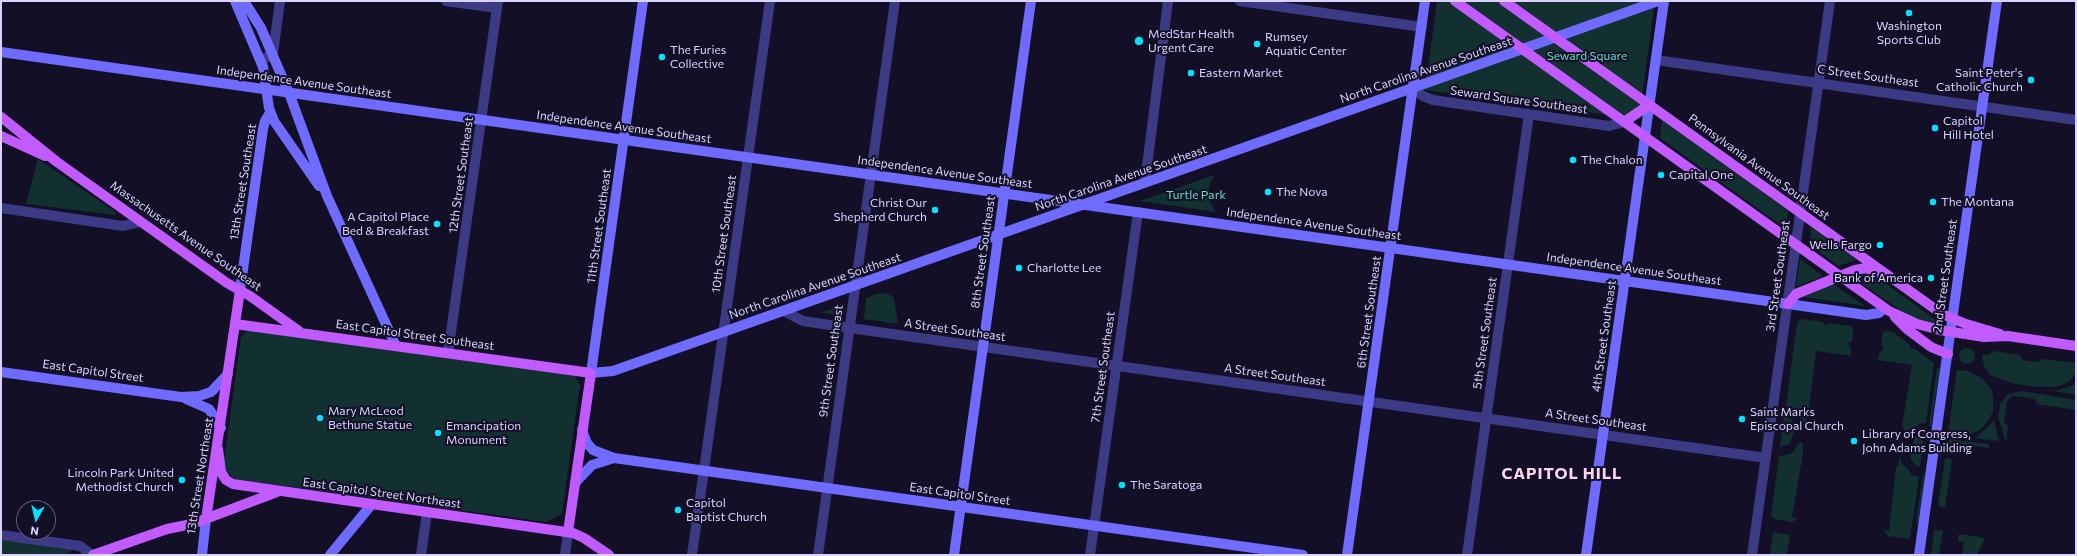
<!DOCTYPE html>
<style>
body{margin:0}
#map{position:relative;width:2077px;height:556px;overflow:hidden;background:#130f26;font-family:Commissioner,sans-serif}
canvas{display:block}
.frame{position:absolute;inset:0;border:2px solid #d9d4ff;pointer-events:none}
.north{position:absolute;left:16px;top:500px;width:40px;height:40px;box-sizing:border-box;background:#130f26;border:1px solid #625e7d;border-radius:50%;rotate:188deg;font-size:11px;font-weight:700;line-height:16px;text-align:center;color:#d9d4ff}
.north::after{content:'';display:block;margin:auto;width:14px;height:18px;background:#00e5ff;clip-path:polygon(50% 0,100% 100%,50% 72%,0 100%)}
</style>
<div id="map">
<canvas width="2077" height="556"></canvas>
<div class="frame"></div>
<div class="north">N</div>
</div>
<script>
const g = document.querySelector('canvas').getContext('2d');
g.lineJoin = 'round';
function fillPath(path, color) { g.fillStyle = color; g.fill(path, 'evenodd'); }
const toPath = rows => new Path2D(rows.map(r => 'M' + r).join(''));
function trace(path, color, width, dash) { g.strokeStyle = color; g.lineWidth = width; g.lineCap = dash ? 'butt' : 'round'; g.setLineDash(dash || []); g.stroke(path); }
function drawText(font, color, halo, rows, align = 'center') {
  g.font = font + ' Commissioner,sans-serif'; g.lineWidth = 4; g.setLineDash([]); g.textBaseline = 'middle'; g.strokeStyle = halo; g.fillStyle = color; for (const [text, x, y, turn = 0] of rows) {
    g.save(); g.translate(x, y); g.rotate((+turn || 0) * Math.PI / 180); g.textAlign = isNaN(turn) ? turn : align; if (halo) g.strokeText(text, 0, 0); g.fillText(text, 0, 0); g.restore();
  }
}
fillPath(toPath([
 [1437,1,1655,1,1639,119,1425,90],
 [1662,120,1788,211,1786,229,1660,138],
 [38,159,113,210,116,213,116,215,26,204],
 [1214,175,1209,186,1209,198,1212,206,1216,212,1140,201],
 [1811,227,1857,260,1838,266,1810,245],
 [1800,259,1823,276,1796,287],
 [1865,274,1878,278,1936,320,1934,326,1907,315,1855,279,1854,277],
 [1833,284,1865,306,1797,296],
 [879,293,888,294,894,298,898,324,864,319,866,298],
 [842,305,841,315,820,313],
 [1801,319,1823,322,1825,326,1829,323,1851,326,1853,329,1852,341,1848,344,1851,349,1851,356,1816,351,1808,415,1805,425,1803,425,1798,413,1786,406,1797,322],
 [250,327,573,373,580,385,562,514,546,522,235,479,223,468,241,337],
 [1884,331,1893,332,1910,345,1911,349,1915,349,1934,363,1926,423,1919,424,1918,426,1906,433,1902,439,1904,428,1902,427,1912,365,1878,360,1879,353,1883,351,1883,347,1881,345,1883,332],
 '1959 356a8 8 0 1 1 16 0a8 8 0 1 1-16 0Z',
 [1993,351,2019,355,2023,360,2036,362,2044,359,2076,363,2076,372,2070,381,2057,387,2036,387,2011,383,1990,375,1984,367,1982,355,1988,355],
 [1937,367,1940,368,1931,427,1929,426],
 [1957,370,1968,371,1982,378,1991,389,1993,396,1993,411,1988,421,1980,430,1969,435,1948,433],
 [2076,381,2076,395,2054,391,2072,386],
 [2021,391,2076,400,2076,410,2037,404,2035,399,2013,396,2007,400,2004,422,2008,426,2006,442,1998,416,2000,404,2008,394],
 [1784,414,1793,421,1794,432,1790,444,1780,447],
 [1994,420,1999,441,1975,438,1987,428],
 [1924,434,1920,467,1916,466,1911,460,1910,451,1915,437],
 [1948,439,1989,444,1989,448,1955,444,1953,450,1946,449],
 [1800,442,1803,443,1803,454,1792,517,1798,518,1792,522,1774,519,1771,515,1779,456,1791,454],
 [1900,456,1902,463,1911,473,1911,475,1919,477,1910,539,1888,536,1883,530,1889,531,1896,467,1898,467],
 [1945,458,1952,459,1945,508,1938,506],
 [1923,473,1925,474,1918,524,1916,523],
 [1934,530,1943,531,1939,555,1931,555],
 [1773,532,1790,535,1787,555,1770,555],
 [1959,534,1985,538,1977,555,1962,555,1964,542,1958,541],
 [1,540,70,549,71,552,65,555,1,555]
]), '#12302f');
trace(toPath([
 [446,1,497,8],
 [1240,1,1422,27],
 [1656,60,2076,120],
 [261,61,273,53,280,1],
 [1413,88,1423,96,1433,100,1609,126,1624,122],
 [1145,182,1168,1],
 [1,208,123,226,140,222],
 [784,311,803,321,836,326,1766,458],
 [448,353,498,1],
 [1,535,80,546,92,555],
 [421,555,427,512],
 [565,555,568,532],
 [692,555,770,1],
 [818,555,895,1],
 [1090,555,1138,212],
 [1467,555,1529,114],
 [1752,555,1830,1]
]), '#3d3a85', 10);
trace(toPath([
 [235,1,263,67,269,108,274,121,319,186],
 [244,1,261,28,289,93,327,196,396,346],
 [643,1,591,373,613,371,1658,1],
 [1,52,1866,315,1879,313,1884,308],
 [240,290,263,129,265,121,270,113],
 [1,372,181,397,199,396,211,392,228,374],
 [186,399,209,409,221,428],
 [582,430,587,443,593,450,614,458,1303,555],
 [575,483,592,465,614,458],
 [202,555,206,519],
 [330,555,372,504],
 [954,555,1031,1],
 [1347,555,1425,1],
 [1586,555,1664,1],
 [1919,555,1997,1]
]), '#6f6bff', 10);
trace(toPath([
 [1455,1,1889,311,1917,324,1940,330,1984,337,2008,336,2076,346],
 [1504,1,1942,314,1966,324,2000,334],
 [1,117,57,162,227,283,250,296,299,331],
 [1624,122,1649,105],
 [1,136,45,156],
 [1788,304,1796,294,1855,270,1866,268,1879,273],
 [1895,317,1907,329,1931,347,1948,354],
 [235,324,591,373,568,532],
 [218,449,221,472,226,480,233,484,573,533,584,538,609,555],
 [206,519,240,290],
 [93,555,167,529,192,524,277,492]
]), '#c25bff', 10);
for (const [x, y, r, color] of [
 [1909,13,4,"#00e5ff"],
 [1139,41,5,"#00e5ff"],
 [1257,44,4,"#00e5ff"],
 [662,57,4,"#00e5ff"],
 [1191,73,4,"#00e5ff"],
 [2031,80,4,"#00e5ff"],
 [1935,128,4,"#00e5ff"],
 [1573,160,4,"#00e5ff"],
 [1661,175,4,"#00e5ff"],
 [1268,192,4,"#00e5ff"],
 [1933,202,4,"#00e5ff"],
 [935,210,4,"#00e5ff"],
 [437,224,4,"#00e5ff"],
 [1880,245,4,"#00e5ff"],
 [1019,268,4,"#00e5ff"],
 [1931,278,4,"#00e5ff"],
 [320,418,4,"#00e5ff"],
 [1742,419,4,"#00e5ff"],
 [438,433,4,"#00e5ff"],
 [1854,441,4,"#00e5ff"],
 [182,480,4,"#00e5ff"],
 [1122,485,4,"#00e5ff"],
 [678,510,4,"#00e5ff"]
]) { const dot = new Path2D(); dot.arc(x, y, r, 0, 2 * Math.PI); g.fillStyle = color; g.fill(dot); trace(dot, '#130f26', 1.5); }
drawText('12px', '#d9d4ff', '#130f26', [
 ["Washington",1909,26,"center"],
 ["Sports Club",1909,40,"center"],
 ["MedStar Health",1148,34],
 ["Urgent Care",1148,48],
 ["Rumsey",1265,37],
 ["Aquatic Center",1265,51],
 ["The Furies",670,50],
 ["Collective",670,64],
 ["Eastern Market",1199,73],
 ["Saint Peter's",2023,73,"right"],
 ["Catholic Church",2023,87,"right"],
 ["Capitol",1943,121],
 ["Hill Hotel",1943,135],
 ["The Chalon",1581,160],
 ["Capital One",1669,175],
 ["The Nova",1276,192],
 ["The Montana",1941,202],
 ["Christ Our",927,203,"right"],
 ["Shepherd Church",927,217,"right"],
 ["A Capitol Place",429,217,"right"],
 ["Bed & Breakfast",429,231,"right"],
 ["Wells Fargo",1872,245,"right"],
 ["Charlotte Lee",1027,268],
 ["Bank of America",1923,278,"right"],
 ["Mary McLeod",328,411],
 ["Bethune Statue",328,425],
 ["Saint Marks",1750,412],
 ["Episcopal Church",1750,426],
 ["Emancipation",446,426],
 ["Monument",446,440],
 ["Library of Congress,",1862,434],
 ["John Adams Building",1862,448],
 ["Lincoln Park United",174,473,"right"],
 ["Methodist Church",174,487,"right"],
 ["The Saratoga",1130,485],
 ["Capitol",686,503],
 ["Baptist Church",686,517]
], 'left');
drawText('12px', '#5fe0c0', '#130f26', [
 ["Seward Square",1587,56],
 ["Turtle Park",1196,195]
]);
drawText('12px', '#d9d4ff', '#130f26', [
 ["North Carolina Avenue Southeast",1426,70,-19],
 ["C Street Southeast",1868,76,8],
 ["Independence Avenue Southeast",304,82,8],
 ["Seward Square Southeast",1519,100,8],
 ["Independence Avenue Southeast",624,127,8],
 ["Pennsylvania Avenue Southeast",1759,167,36],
 ["Independence Avenue Southeast",945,172,8],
 ["12th Street Southeast",461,175,-82],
 ["North Carolina Avenue Southeast",1121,178,-19],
 ["13th Street Southeast",243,182,-81],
 ["Independence Avenue Southeast",1314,224,8],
 ["11th Street Southeast",599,226,-82],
 ["10th Street Southeast",724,234,-82],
 ["Massachusetts Avenue Southeast",186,236,35],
 ["8th Street Southeast",983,252,-82],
 ["Independence Avenue Southeast",1634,269,8],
 ["3rd Street Southeast",1778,276,-82],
 ["2nd Street Southeast",1945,276,-82],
 ["North Carolina Avenue Southeast",815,286,-19],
 ["6th Street Southeast",1369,312,-82],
 ["A Street Southeast",955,330,8],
 ["5th Street Southeast",1485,333,-82],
 ["East Capitol Street Southeast",415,335,8],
 ["4th Street Southeast",1604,336,-82],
 ["9th Street Southeast",831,361,-82],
 ["7th Street Southeast",1103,367,-82],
 ["East Capitol Street",93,371,8],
 ["A Street Southeast",1275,375,8],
 ["A Street Southeast",1596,420,8],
 ["13th Street Northeast",200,476,-81],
 ["East Capitol Street Northeast",382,493,8],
 ["East Capitol Street",960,494,8]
]);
g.letterSpacing = '1px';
drawText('bold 16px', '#ffd6f0', '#130f26', [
 ["CAPITOL HILL",1562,474]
]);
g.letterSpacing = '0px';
</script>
